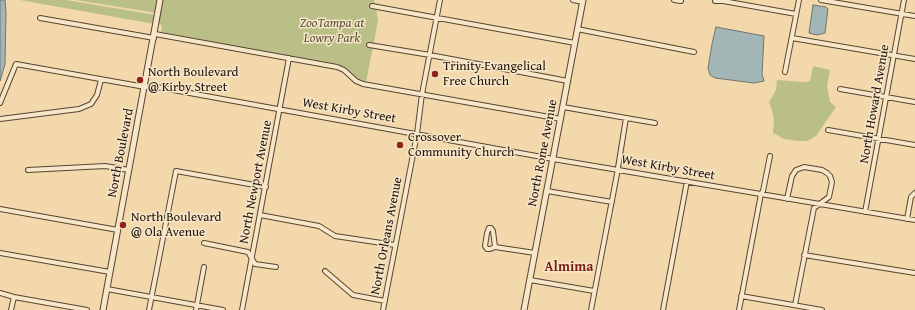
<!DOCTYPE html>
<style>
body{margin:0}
canvas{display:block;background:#f2d8aa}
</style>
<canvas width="915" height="310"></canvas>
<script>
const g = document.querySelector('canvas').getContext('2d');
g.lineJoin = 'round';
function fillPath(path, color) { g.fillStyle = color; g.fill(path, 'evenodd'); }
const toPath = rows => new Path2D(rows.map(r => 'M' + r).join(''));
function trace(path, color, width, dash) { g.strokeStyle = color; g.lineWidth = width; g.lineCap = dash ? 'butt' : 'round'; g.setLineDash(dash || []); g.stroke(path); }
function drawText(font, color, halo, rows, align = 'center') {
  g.font = font + ' "Gentium Book Plus",serif'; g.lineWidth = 3; g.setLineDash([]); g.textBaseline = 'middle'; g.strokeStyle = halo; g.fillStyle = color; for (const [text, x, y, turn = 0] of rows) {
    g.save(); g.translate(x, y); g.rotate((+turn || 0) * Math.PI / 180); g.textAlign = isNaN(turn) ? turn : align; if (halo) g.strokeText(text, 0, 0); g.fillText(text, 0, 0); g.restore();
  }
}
fillPath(toPath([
 [20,0,66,0,156,15,154,24],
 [76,0,159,0,156,13],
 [162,0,374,0,375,4,370,3,370,7,376,8,378,20,374,43,367,43,367,46,373,47,366,82,359,80,345,67,337,65,161,32,162,25,158,24],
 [813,66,830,70,827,86,830,102,836,107,816,136,807,141,797,141,784,139,773,133,774,120,772,110,769,102,776,90,777,80,804,82,810,81]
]), '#babf88');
const water = toPath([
 [0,0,5,0,6,13,5,64,0,81,0,0],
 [813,5,826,7,828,9,825,33,817,35,809,33,813,5],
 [716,27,764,36,762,74,764,81,754,83,715,78,710,75,708,68,712,44,716,27]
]);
fillPath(water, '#a2b6b5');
trace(water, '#6f7571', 1);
const minor = toPath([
 [573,0,583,2],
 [674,0,681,1],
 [821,0,915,16],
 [715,1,723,1,796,14],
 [372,6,575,43],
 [40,18,154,38],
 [577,29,694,52],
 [155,34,337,67,344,70,356,81,363,84,561,119],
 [792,38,915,59],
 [369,45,430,55,568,81],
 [785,72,799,0],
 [840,89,915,102],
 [0,103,16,64,145,87,151,86,553,159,915,220],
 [563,107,655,123],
 [0,119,79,109,91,104,97,95,101,80],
 [828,130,915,145],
 [28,170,105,166,129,170],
 [547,191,612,202],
 [787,199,792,176,796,170,804,167,822,170,827,173,830,176,832,182,829,197,814,208,795,305],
 [0,209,118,230],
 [865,212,904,0],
 [260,215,319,226,335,236,395,245],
 [907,219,911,197,915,193],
 [489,228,491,228,493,231,495,247,490,249,487,249,485,246,487,233,489,228],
 [204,243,248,252,255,264,276,267],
 [495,247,535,253],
 [0,253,110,272],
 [804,255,915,273],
 [325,271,353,295,385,301],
 [530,280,594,291],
 [107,289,223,310],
 [0,293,14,297,87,310],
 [741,296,822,310],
 [11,310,14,297],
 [149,310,176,171,266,187],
 [196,310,204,267],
 [242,310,289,58],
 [383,310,417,134,422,94,440,0],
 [591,310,617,174,626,118],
 [663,310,687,181],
 [739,310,761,194,763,191,770,156]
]);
const tertiary = toPath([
 [103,310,160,0],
 [524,310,583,0]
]);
trace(minor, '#564533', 6);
trace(tertiary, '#564533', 7);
trace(minor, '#f7e6c8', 4);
trace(tertiary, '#f7e6c8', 5);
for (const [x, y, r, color] of [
 [435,74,4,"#8f2418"],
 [140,80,4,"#8f2418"],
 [400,145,4,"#8f2418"],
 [123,225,4,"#8f2418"]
]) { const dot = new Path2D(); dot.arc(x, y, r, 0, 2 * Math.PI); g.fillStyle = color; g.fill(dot); trace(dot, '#f7e6c8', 1.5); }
drawText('italic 13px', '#575037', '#f7e6c8', [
 ["ZooTampa at",332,24],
 ["Lowry Park",332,39]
]);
drawText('13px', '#22140b', '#f7e6c8', [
 ["Trinity Evangelical",443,67],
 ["Free Church",443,82],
 ["North Boulevard",148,73],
 ["@ Kirby Street",148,88],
 ["Crossover",408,138],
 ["Community Church",408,153],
 ["North Boulevard",131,218],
 ["@ Ola Avenue",131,233]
], 'left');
drawText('13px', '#22140b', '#f7e6c8', [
 ["North Howard Avenue",875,104,-80],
 ["West Kirby Street",349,111,10],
 ["North Boulevard",121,153,-79],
 ["North Rome Avenue",543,153,-79],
 ["West Kirby Street",668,168,10],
 ["North Newport Avenue",256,182,-79],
 ["North Orleans Avenue",387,236,-79]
]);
drawText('bold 14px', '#7a1f14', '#f7e6c8', [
 ["Almima",569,267]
]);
</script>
